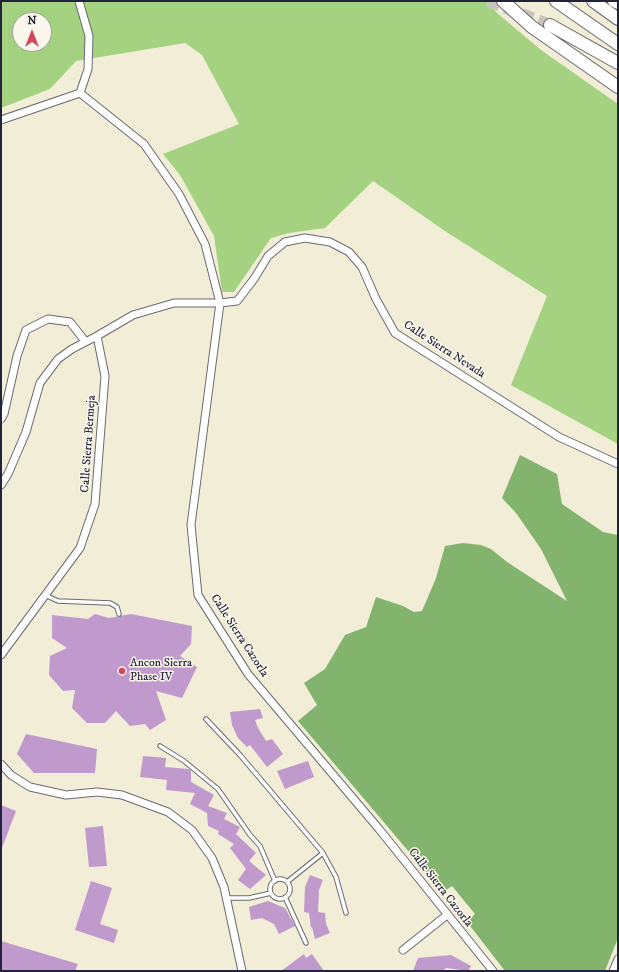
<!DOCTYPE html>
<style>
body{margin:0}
#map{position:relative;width:619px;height:972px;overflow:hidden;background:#f2edd7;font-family:"IM FELL DW Pica",serif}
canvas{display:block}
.frame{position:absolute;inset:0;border:2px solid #22223b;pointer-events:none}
.north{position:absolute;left:12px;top:12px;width:40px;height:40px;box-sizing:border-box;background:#fbf7ec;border:1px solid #a4a2a5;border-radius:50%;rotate:0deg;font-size:11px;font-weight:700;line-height:16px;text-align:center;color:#22223b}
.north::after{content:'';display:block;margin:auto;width:14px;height:18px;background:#d1495b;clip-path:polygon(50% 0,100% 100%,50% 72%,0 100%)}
</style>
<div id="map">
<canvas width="619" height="972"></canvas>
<div class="frame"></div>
<div class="north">N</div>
</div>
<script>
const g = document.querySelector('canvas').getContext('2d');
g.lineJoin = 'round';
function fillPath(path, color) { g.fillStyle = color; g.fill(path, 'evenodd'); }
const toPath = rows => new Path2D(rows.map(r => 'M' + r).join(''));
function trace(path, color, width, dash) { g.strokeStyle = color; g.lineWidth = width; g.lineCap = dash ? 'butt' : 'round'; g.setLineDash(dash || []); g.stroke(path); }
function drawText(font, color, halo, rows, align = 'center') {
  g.font = font + ' "IM FELL DW Pica",serif'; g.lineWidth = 3; g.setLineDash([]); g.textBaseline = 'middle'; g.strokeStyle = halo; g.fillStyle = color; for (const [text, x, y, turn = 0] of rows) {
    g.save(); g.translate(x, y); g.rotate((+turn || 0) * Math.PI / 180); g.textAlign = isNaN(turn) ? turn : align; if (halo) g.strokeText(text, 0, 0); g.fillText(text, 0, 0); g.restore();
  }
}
fillPath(toPath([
 [1,1,487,1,497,13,541,50,618,104,618,444,511,385,547,296,445,231,373,181,325,228,289,233,271,238,234,292,222,292,214,236,180,175,163,154,239,124,202,55,185,43,76,61,50,89,1,108],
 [20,20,44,20,44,44,20,44]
]), '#a4d280');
fillPath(toPath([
 [520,455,557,474,562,504,603,532,618,535,618,938,605,971,505,971,467,922,475,914,452,886,443,892,298,721,317,705,304,683,325,669,345,635,366,627,376,597,403,606,414,612,422,611,436,578,445,546,463,543,481,545,491,549,507,562,567,601,541,549,516,513,502,498]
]), '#83b46e');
fillPath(toPath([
 [95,614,109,618,131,614,192,626,191,644,180,656,197,667,182,698,156,691,166,720,150,730,145,724,130,726,116,711,105,723,87,723,72,708,75,690,63,691,49,675,50,656,67,648,52,638,52,615,88,619],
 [260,709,263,718,255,720,258,728,266,741,272,739,283,754,267,767,250,745,247,747,238,738,232,725,230,712],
 [26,734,97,749,95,773,34,773,17,754],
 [143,756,166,758,165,767,189,769,191,771,191,782,214,795,208,806,227,813,224,819,240,827,236,834,256,853,249,861,266,875,250,889,238,880,246,869,230,848,234,844,218,834,219,831,208,826,207,813,190,804,195,793,166,790,167,780,140,777],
 [308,761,314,777,285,789,277,771],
 [1,805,16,811,2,848,1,848],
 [103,826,107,866,89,867,85,828],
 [310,875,323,880,319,890,318,912,325,913,326,924,330,933,315,939,312,927,311,928,309,913,304,912,305,887],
 [91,881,112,888,100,924,118,930,114,943,75,930],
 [268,901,285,908,295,926,279,934,274,924,262,918,251,920,249,907],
 [1,941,78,964,75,971,1,971],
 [304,954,306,958,312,954,324,971,281,971],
 [451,955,471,966,468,971,447,968,441,971,413,971,418,958]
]), '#c099cd');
trace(toPath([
 [488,1,550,25]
]), '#c8c4b8', 12, [12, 6]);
const service = toPath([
 [45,595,58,601,110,603,117,607,119,614],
 [206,719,240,755,323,853],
 [160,746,184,761,218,789,250,835,260,846,275,881],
 '270 889a10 10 0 1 1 20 0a10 10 0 1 1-20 0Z',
 [287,882,323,853,336,877,346,913],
 [285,897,306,943],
 [227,898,249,898,271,893]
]);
const minor = toPath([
 [79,1,89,36,88,69,80,93],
 [1,120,80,93,144,144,179,194,205,244,220,303,191,525,198,595,248,674,379,829,493,971],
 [1,419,4,414,17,356,26,330,48,319,70,322,85,341],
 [1,485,8,474,26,432,40,383,58,359,72,349,97,336],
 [1,655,80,548,95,504,105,376,97,336,133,315,174,303,220,303,237,301,254,279,268,256,285,242,305,238,330,242,349,252,362,267,376,299,395,333,559,437,618,464],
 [1,764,11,775,30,787,66,795,97,792,122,795,168,812,192,830,212,858,224,887,242,971],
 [403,950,447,915],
 [613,971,618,959]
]);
const motorway = toPath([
 [503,1,532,27,618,87],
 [556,1,618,44],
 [593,1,618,19],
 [614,1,618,3],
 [550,25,618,63]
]);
trace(service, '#6b6972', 5.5);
trace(minor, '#6b6972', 9);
trace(motorway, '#6b6972', 14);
trace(service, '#fff', 3.5);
trace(minor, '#fff', 7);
trace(motorway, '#fff', 12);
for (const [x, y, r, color] of [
 [122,671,4,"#d1495b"]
]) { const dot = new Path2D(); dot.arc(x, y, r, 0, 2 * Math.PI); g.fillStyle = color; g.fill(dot); trace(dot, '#fbf7ec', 1.5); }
drawText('12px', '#22223b', '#fbf7ec', [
 ["Calle Sierra Nevada",444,350,33],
 ["Calle Sierra Bermeja",89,444,-86],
 ["Calle Sierra Cazorla",239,636,57],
 ["Calle Sierra Cazorla",440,888,52]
]);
drawText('12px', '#22223b', '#fbf7ec', [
 ["Ancon Sierra",130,664],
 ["Phase IV",130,678]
], 'left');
</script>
